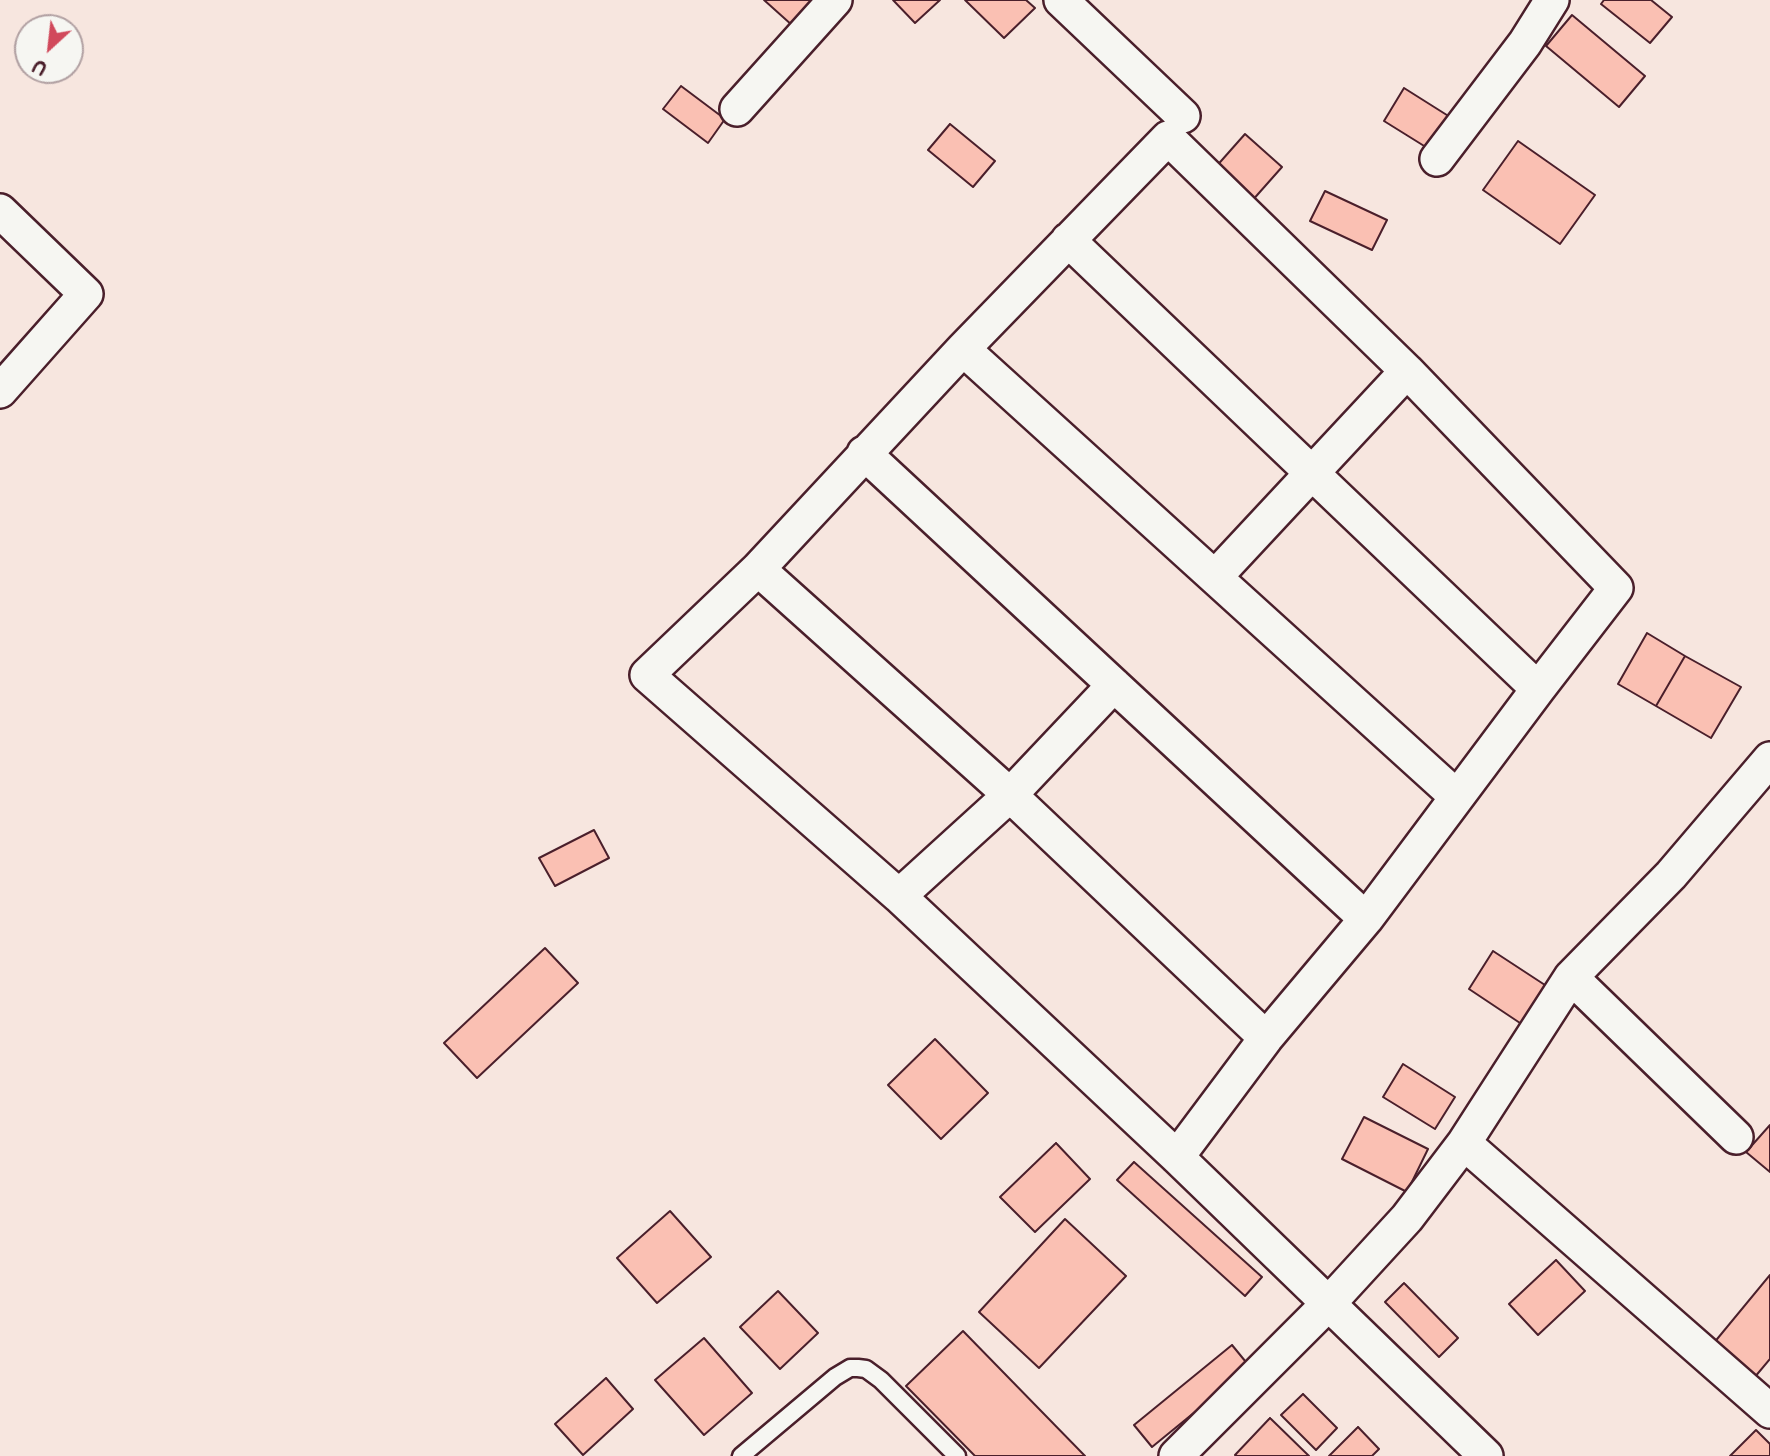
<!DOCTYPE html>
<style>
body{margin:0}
#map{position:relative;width:1770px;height:1456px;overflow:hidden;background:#f7e6df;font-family:"Balsamiq Sans",sans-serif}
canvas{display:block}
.north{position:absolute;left:14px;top:14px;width:70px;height:70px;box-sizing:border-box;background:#f6f6f2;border:2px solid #b1a0a2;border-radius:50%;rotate:207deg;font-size:19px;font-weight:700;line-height:28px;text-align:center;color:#4a1f2b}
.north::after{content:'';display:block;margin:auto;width:24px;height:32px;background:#d1495b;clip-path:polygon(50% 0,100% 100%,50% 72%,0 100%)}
</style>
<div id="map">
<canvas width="1770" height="1456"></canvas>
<div class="north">U</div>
</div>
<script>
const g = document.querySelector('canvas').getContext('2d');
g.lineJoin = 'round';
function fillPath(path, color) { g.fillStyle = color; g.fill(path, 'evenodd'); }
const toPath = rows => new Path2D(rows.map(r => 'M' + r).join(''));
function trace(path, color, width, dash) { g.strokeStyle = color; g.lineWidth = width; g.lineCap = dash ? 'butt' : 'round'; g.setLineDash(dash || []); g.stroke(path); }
const building = toPath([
 [764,0,817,0,793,26,764,0],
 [893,0,940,0,915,23,893,0],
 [965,0,1026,0,1035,8,1004,38,965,0],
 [1604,0,1651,0,1672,17,1650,43,1601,4,1604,0],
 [1572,15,1645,76,1619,107,1546,46,1572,15],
 [681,86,725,119,708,143,663,109,681,86],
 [1404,88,1450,117,1429,149,1384,121,1404,88],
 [950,124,995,161,973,187,928,150,950,124],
 [1245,134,1282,167,1251,202,1214,169,1245,134],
 [1518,141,1595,195,1560,244,1483,190,1518,141],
 [1325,191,1387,220,1372,250,1310,221,1325,191],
 [1647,633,1685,656,1656,706,1618,684,1647,633],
 [1685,656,1741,687,1711,738,1656,706,1685,656],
 [594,830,609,858,555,886,539,858,594,830],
 [545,948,578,983,477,1078,444,1043,545,948],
 [1493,951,1548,987,1523,1025,1469,989,1493,951],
 [935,1039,988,1093,941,1139,888,1085,935,1039],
 [1403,1064,1455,1097,1435,1129,1383,1097,1403,1064],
 [1364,1117,1428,1149,1407,1192,1342,1159,1364,1117],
 [1770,1125,1770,1172,1746,1152,1770,1125],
 [1056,1143,1090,1179,1035,1232,1000,1197,1056,1143],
 [1134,1162,1262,1277,1245,1296,1117,1180,1134,1162],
 [670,1211,711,1257,657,1303,617,1258,670,1211],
 [1065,1219,1126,1276,1039,1368,979,1312,1065,1219],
 [1556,1260,1585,1291,1538,1335,1509,1304,1556,1260],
 [1770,1275,1770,1359,1754,1378,1713,1344,1770,1275],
 [1404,1283,1458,1338,1439,1357,1385,1302,1404,1283],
 [778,1291,818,1333,780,1369,740,1327,778,1291],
 [963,1331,1085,1456,975,1456,906,1386,963,1331],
 [704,1338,752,1393,704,1435,655,1380,704,1338],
 [1232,1345,1250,1367,1152,1447,1134,1425,1232,1345],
 [606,1378,633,1409,583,1455,555,1424,606,1378],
 [1303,1394,1337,1428,1316,1450,1281,1415,1303,1394],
 [1270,1418,1309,1456,1237,1456,1235,1455,1270,1418],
 [1358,1427,1379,1449,1372,1456,1329,1456,1358,1427],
 [1756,1430,1770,1444,1770,1456,1730,1456,1756,1430]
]);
fillPath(building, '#fac0b3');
trace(building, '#4a1f2b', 2);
const service = toPath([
 [741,1456,835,1377,850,1368,858,1368,866,1369,881,1380,957,1456]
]);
const minor = toPath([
 [1061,0,1183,116],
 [737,109,835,0],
 [1437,159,1525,43,1552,0],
 [0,211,86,294,0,391],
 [1068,240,1538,689],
 [963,349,1457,797],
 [864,453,1366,919],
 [758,569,1010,795,1266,1038],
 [1215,577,1407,371],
 [899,896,1010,795,1114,685],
 [1571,977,1736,1137],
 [1464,1143,1770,1411],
 [1177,1157,1266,1038,1366,919,1538,689,1616,588,1407,371,1168,138,963,349,758,569,647,675,899,896,1177,1157,1486,1456],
 [1176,1456,1329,1303,1407,1218,1464,1143,1571,977,1671,875,1770,759]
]);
trace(service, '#4a1f2b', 21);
trace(minor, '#4a1f2b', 38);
trace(service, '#f6f6f2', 16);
trace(minor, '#f6f6f2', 33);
</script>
